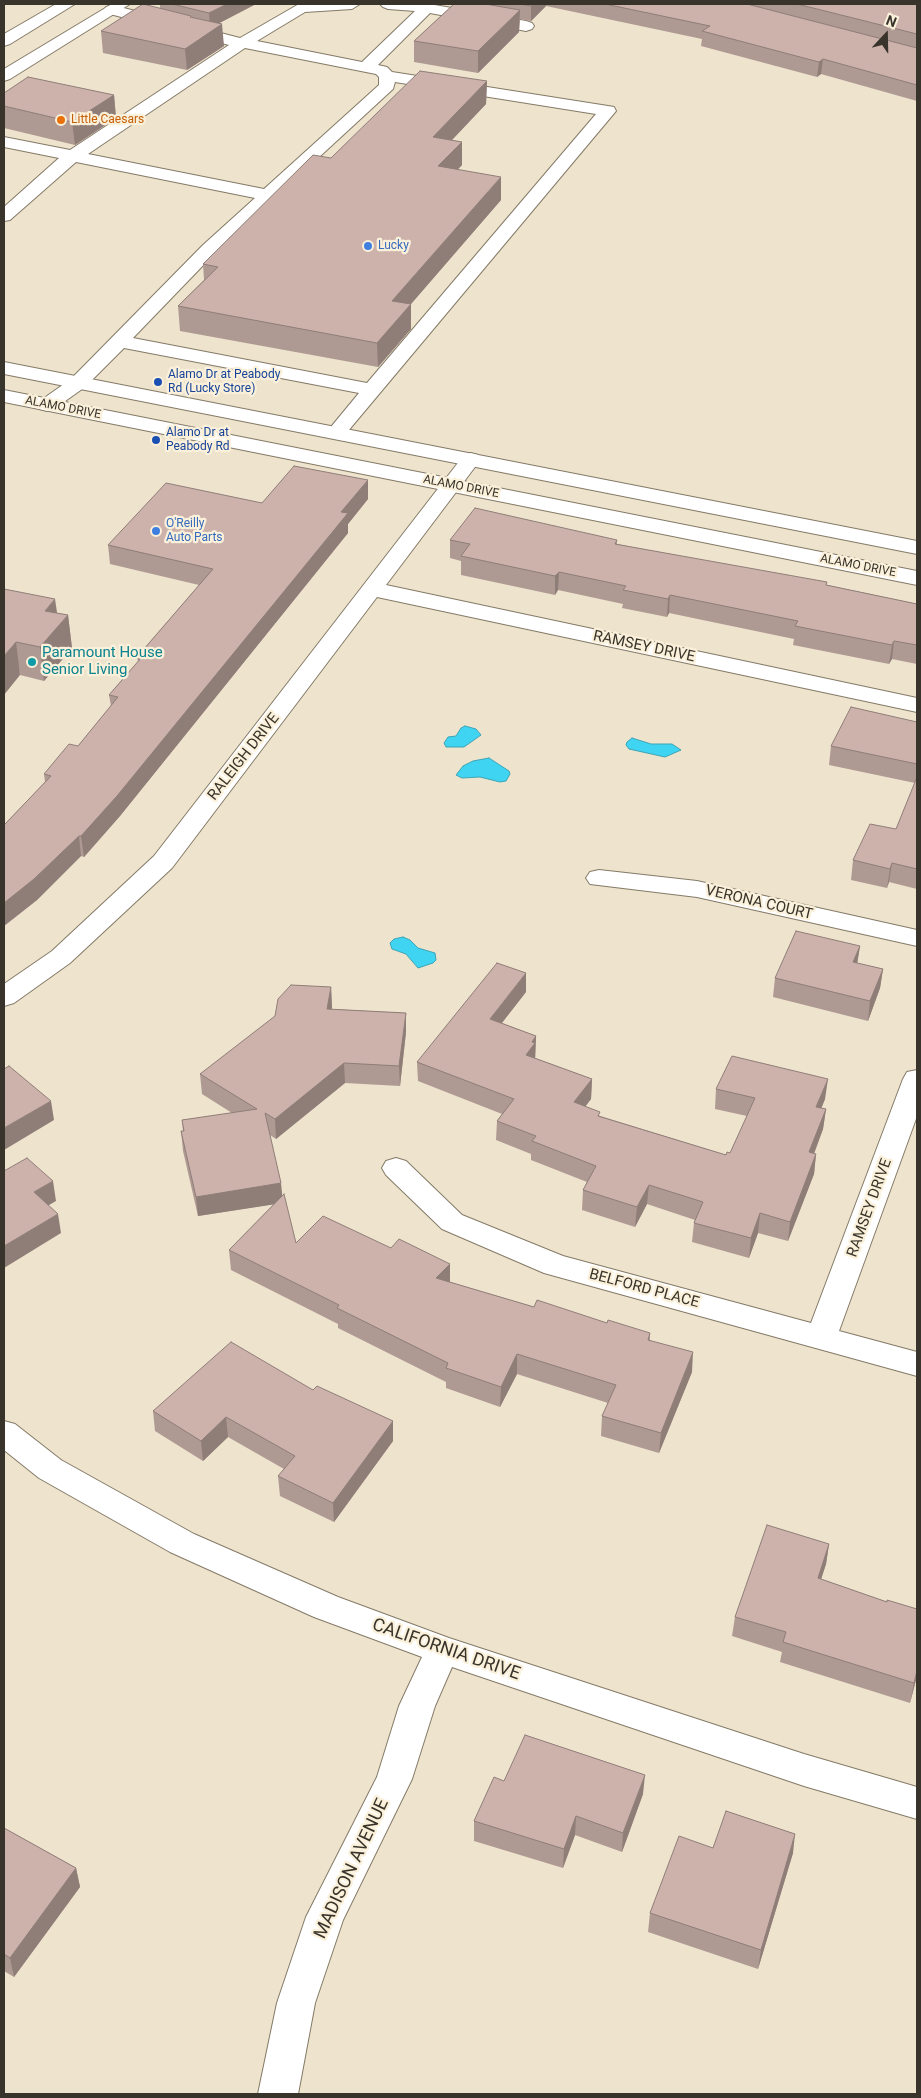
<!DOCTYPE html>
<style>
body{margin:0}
#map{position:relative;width:921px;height:2098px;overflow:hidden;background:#eee3cd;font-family:Roboto,sans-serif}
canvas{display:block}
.frame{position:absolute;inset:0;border:5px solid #38342b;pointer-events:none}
.north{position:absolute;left:861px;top:10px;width:50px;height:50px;-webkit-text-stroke:4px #fbf0da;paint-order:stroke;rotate:21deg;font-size:14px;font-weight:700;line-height:20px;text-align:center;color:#38342b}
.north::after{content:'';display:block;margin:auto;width:18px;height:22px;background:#38342b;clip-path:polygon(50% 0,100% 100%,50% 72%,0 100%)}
</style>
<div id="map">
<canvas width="921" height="2098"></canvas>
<div class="frame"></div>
<div class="north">N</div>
</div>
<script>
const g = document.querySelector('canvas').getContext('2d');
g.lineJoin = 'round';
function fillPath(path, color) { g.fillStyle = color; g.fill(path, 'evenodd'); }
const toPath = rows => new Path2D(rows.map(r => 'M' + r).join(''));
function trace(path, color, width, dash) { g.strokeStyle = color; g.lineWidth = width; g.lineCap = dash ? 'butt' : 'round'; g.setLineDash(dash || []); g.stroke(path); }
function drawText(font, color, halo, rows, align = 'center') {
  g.font = font + ' Roboto,sans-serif'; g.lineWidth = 4.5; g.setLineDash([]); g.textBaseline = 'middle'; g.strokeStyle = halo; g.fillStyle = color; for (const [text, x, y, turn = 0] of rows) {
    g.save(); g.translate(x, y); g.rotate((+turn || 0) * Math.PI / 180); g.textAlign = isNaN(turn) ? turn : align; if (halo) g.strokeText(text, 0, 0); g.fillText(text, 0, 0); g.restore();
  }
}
const water = toPath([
 [465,726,476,729,481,735,464,747,446,747,444,743,448,737,456,736,461,728,465,726],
 [632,738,651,744,672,744,681,750,665,757,629,749,626,745,627,742,632,738],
 [489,758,509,771,510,774,506,781,500,782,480,777,462,778,456,775,463,766,473,761,489,758],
 [403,937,410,940,418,948,435,953,436,960,433,963,418,968,406,954,392,949,390,943,394,939,403,937]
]);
fillPath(water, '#3fd4f2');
trace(water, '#3da4b6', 1);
const minor = toPath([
 [299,4,360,4,352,9,305,12,257,41,362,62,415,11,388,9,383,7,380,4,429,4,526,21,532,23,534,26,532,29,526,31,430,13,378,65,387,67,392,72,608,106,614,107,616,111,343,437,336,439,329,437,326,433,359,393,124,348,85,387,54,409,47,411,40,409,37,405,40,401,71,379,203,245,255,198,76,162,10,220,4,221,4,207,59,158,4,147,4,137,70,150,229,45,106,13,104,10,106,7,112,5,240,38,299,4],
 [245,48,376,74,379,77,379,85,264,189,88,154,245,48],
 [395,82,596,114,367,383,133,338,215,253,393,89,395,82],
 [471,453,478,455,481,459,386,585,917,698,917,712,377,597,172,868,70,963,14,1003,4,1006,4,984,52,951,154,856,464,455,471,453],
 [599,870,697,881,917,930,917,946,697,897,590,884,586,878,590,872,599,870],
 [917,1070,917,1116,839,1331,917,1352,917,1376,544,1273,442,1229,386,1175,382,1168,386,1161,396,1158,406,1161,462,1215,563,1256,811,1323,903,1079,907,1072,917,1070],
 [4,1421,15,1424,61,1460,194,1534,338,1597,449,1638,804,1754,917,1787,917,1819,804,1786,452,1667,435,1706,412,1779,343,1920,315,2003,298,2094,258,2094,277,2003,306,1917,377,1777,399,1706,422,1657,314,1617,170,1552,39,1478,4,1450,4,1421]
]);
const major = toPath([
 [56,4,75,4,10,44,4,46,4,34,56,4],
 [112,4,130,4,10,79,4,81,4,69,112,4],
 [4,362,917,541,917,554,4,374,4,362],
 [4,390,917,571,917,585,4,402,4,390]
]);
trace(minor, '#847a67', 2);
trace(major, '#847a67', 2);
fillPath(minor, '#fff');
fillPath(major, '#fff');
fillPath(toPath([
 [160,4,256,4,219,23,224,46,187,70,103,53,101,31,160,8],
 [454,4,917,4,917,101,821,74,817,77,701,46,702,39,546,6,531,21,520,19,519,32,478,73,414,62,414,41],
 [487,81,486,104,452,140,462,142,462,165,457,170,501,200,411,304,411,329,378,367,180,331,178,306,204,280,203,264,331,158],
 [4,93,114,95,116,118,75,145,4,128],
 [368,480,368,499,348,524,348,533,120,816,84,857,81,856,37,900,4,926,4,824,5,824,45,782,44,774,78,746,111,706,109,695,138,662,137,657,199,585,110,564,108,545,262,503],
 [450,540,617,540,617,544,827,585,917,604,917,664,892,659,889,664,793,645,794,639,669,613,667,617,622,608,623,604,558,590,555,595,461,575,461,561,450,558],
 [4,589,57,613,68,615,72,648,44,681,20,675],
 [917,722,917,889,889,882,887,888,851,880,853,860,896,829,915,783,829,765,831,746],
 [860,946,857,963,883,969,880,988,868,1021,773,997,775,978],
 [331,987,332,1009,406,1013,406,1032,400,1086,345,1083,276,1139,270,1135,282,1195,296,1243,391,1248,450,1264,450,1282,534,1307,650,1333,650,1340,692,1372,659,1453,601,1436,602,1416,608,1403,517,1374,500,1407,446,1388,446,1382,338,1328,338,1324,231,1270,229,1250,274,1204,198,1216,183,1151,181,1131,183,1131,182,1120,232,1113,202,1094,200,1074],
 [526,992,502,1023,536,1036,535,1058,592,1079,591,1099,585,1107,600,1116,726,1155,730,1153,747,1116,715,1109,716,1089,825,1099,821,1108,826,1109,823,1129,814,1154,816,1154,814,1174,788,1241,758,1233,749,1258,692,1242,694,1223,695,1220,647,1204,635,1227,582,1210,583,1190,587,1182,531,1160,531,1154,496,1140,497,1121,502,1114,418,1081,417,1062],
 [313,1390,393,1421,393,1441,334,1522,280,1496,278,1476,284,1469,228,1437,203,1461,155,1431,153,1411],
 [829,1544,826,1564,821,1579,887,1602,917,1609,917,1680,916,1680,910,1703,780,1662,782,1652,732,1636,735,1617],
 [504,1781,643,1794,622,1852,575,1835,563,1868,474,1841,474,1821],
 [4,1828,76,1868,80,1887,14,1977,4,1971],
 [713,1848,793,1853,758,1969,648,1932,650,1913]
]), '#af9993');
fillPath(toPath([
 [227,4,256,4,210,28,209,13],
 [533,4,546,4,546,6,531,21,531,6],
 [520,10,519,32,478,73,478,51],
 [222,24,224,46,187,70,185,49],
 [823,59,821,74,817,77,819,62],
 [487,81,486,104,433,160,433,137],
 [114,95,116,118,75,145,72,122],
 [462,142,462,165,438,190,438,166],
 [501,177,501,200,411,304,411,329,378,367,377,343,392,301],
 [368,480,368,499,348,524,348,533,120,816,84,857,81,836,341,512],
 [559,572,558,590,555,595,555,576],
 [670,595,669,613,667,617,668,599],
 [55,599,59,626,68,615,72,648,44,681,40,647,45,611],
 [894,641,892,659,889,664,892,645],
 [16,642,20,675,4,695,4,656],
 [79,836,81,856,37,900,4,926,4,903],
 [892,863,889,882,887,888,890,869],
 [860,946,857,965,853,962],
 [883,969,880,988,868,1021,870,1001],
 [526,973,526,992,490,1038,490,1019],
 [331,987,332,1007,328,1028,327,1009],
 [406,1013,406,1032,400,1086,399,1066],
 [536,1036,535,1063,526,1055,532,1042],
 [344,1063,345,1083,276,1139,275,1119],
 [592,1079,591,1099,573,1122,574,1102],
 [828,1079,825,1099,814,1127,816,1107],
 [51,1101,54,1120,4,1150,4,1128],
 [826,1109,823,1129,807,1172,809,1152],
 [816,1154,814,1174,788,1241,790,1222],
 [53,1181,56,1201,37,1212,34,1192],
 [281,1183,283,1203,198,1216,196,1197],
 [649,1185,647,1204,635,1227,637,1207],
 [760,1213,758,1233,749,1258,751,1238],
 [58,1214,61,1233,4,1268,4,1246],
 [450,1264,450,1283,436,1278],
 [693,1352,692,1372,659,1453,661,1433],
 [517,1354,517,1374,500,1407,501,1387],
 [226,1417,228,1437,203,1461,201,1441],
 [393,1421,393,1441,334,1522,333,1503],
 [829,1544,826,1564,815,1598,818,1578],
 [917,1671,916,1680,910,1703,914,1683],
 [645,1775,643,1794,622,1852,623,1833],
 [576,1816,575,1835,563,1868,564,1849],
 [795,1834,793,1853,758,1969,761,1950],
 [76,1868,80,1887,14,1977,10,1958]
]), '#8f7d78');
const building = toPath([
 [143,4,191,16,190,17,222,24,185,49,101,31,143,4],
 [172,4,227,4,209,13,172,4],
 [454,4,485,4,520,10,478,51,414,41,454,4],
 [520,4,533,4,531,6,520,4],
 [605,4,747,4,917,48,917,85,823,59,819,62,702,31,710,26,605,4],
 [797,4,917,4,917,34,797,4],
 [420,71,487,81,433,137,462,142,438,166,501,177,392,301,411,304,377,343,178,306,218,267,203,264,313,155,331,158,420,71],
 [28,77,114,95,72,122,4,106,4,93,28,77],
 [294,466,368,480,341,512,348,513,117,796,81,836,79,836,34,879,4,903,4,824,5,824,51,776,44,774,69,744,78,746,118,697,109,695,141,658,137,657,213,569,108,545,166,483,262,503,294,466],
 [475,508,617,540,615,544,827,582,826,585,917,604,917,645,894,641,892,645,795,626,798,621,670,595,668,599,623,590,626,586,559,572,555,576,461,556,470,544,450,540,475,508],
 [4,589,55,599,45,611,68,615,40,647,16,642,4,656,4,589],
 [851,707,917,722,917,764,831,746,851,707],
 [917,777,917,869,892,863,890,869,853,860,870,824,896,829,917,777],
 [796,931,860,946,853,962,883,969,870,1001,775,978,796,931],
 [497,963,526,973,490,1019,536,1036,532,1042,535,1043,526,1055,592,1079,574,1102,600,1112,598,1116,726,1155,727,1152,730,1153,755,1098,716,1089,732,1056,828,1079,816,1107,826,1109,809,1152,816,1154,790,1222,760,1213,751,1238,694,1223,703,1202,649,1185,637,1207,583,1190,596,1166,532,1141,536,1136,497,1121,514,1099,417,1062,497,963],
 [291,985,331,987,327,1009,406,1013,399,1066,344,1063,275,1119,265,1113,281,1183,196,1197,181,1131,184,1131,182,1120,257,1109,200,1074,275,1016,278,999,291,985],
 [9,1066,51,1101,4,1128,4,1069,9,1066],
 [27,1158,53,1181,34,1192,58,1214,4,1246,4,1171,27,1158],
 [284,1194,296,1243,323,1216,391,1248,399,1239,450,1264,436,1278,534,1307,537,1300,607,1323,608,1320,650,1333,648,1340,693,1352,661,1433,602,1416,616,1385,517,1354,501,1387,446,1368,448,1363,337,1308,339,1305,229,1250,284,1194],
 [231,1342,313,1390,317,1386,393,1421,333,1503,278,1476,295,1456,226,1417,201,1441,153,1411,231,1342],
 [767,1525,829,1544,818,1578,887,1602,887,1600,917,1609,917,1671,914,1683,783,1642,786,1632,735,1617,767,1525],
 [525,1735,645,1775,623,1833,576,1816,564,1849,474,1821,494,1777,504,1781,525,1735],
 [726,1811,795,1834,761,1950,650,1913,679,1836,713,1848,726,1811],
 [4,1828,76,1868,10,1958,4,1954,4,1828]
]);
fillPath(building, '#ccb2ab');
trace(building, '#8f7d78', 1);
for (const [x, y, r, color] of [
 [61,120,5,"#e8710a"],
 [368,246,5,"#3f7fe0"],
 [158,382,5,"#1a4fb4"],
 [156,440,5,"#1a4fb4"],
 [156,531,5,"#3f7fe0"],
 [32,662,5,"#0f9aa8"]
]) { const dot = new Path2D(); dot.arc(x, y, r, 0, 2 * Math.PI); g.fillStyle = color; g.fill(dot); trace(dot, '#fbf0da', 2); }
drawText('12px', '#c56008', '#fbf0da', [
 ["Little Caesars",71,120]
], 'left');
drawText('12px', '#366cbe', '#fbf0da', [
 ["Lucky",378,246],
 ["O'Reilly",166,524],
 ["Auto Parts",166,538]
], 'left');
drawText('12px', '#164399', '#fbf0da', [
 ["Alamo Dr at Peabody",168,375],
 ["Rd (Lucky Store)",168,389],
 ["Alamo Dr at",166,433],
 ["Peabody Rd",166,447]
], 'left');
drawText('12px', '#38342b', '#fbf0da', [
 ["ALAMO DRIVE",63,408,11],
 ["ALAMO DRIVE",461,487,11],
 ["ALAMO DRIVE",858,566,11]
]);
drawText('15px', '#38342b', '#fbf0da', [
 ["RAMSEY DRIVE",644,647,12],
 ["RALEIGH DRIVE",244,757,-52],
 ["VERONA COURT",759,903,13],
 ["RAMSEY DRIVE",870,1208,-70],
 ["BELFORD PLACE",644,1289,15]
]);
drawText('15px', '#0d838f', '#fbf0da', [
 ["Paramount House",42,653],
 ["Senior Living",42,670]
], 'left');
drawText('18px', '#38342b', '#fbf0da', [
 ["CALIFORNIA DRIVE",446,1650,19],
 ["MADISON AVENUE",352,1869,-65]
]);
</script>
